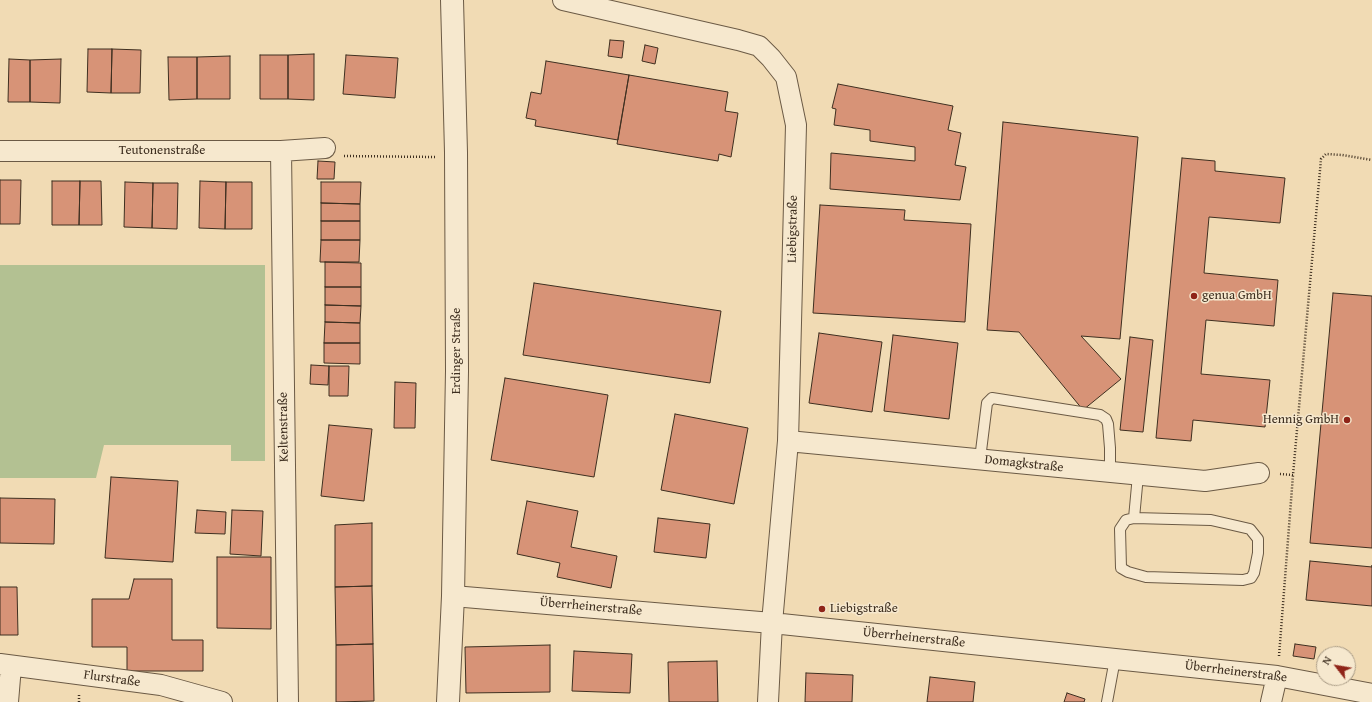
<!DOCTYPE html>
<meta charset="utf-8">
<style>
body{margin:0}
#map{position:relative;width:1372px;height:702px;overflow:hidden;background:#f1dbb4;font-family:"Gentium Book Plus",serif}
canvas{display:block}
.north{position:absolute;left:1316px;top:646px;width:40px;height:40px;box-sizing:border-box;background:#f6e8ce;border:1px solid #ac9e88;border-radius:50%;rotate:301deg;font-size:11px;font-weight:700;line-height:16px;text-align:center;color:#3e2f20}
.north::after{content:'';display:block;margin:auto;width:14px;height:18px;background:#8f2418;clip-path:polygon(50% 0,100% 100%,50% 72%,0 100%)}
</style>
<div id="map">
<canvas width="1372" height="702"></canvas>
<div class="north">N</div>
</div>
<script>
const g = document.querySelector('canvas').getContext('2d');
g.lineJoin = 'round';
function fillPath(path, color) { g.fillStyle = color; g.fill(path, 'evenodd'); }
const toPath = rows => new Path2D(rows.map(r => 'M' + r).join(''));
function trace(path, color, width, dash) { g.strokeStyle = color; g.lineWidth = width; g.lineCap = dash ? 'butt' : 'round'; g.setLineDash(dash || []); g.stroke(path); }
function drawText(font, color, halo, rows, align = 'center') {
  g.font = font + ' "Gentium Book Plus",serif'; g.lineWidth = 3; g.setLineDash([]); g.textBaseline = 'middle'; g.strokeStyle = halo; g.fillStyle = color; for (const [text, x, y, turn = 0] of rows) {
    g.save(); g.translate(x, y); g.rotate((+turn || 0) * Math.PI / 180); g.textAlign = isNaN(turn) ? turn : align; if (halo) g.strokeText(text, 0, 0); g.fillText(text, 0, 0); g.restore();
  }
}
fillPath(toPath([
 [0,265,265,265,265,461,231,461,231,445,104,445,96,478,0,478]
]), '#b3c192');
const building = toPath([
 [610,40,624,41,622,58,608,56,610,40],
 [645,45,658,48,655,64,642,61,645,45],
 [88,49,112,49,111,93,87,92,88,49],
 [112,49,141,50,140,93,111,93,112,49],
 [314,54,314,100,288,99,288,55,314,54],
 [260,55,288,55,288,99,260,99,260,55],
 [346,55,398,58,395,98,343,94,346,55],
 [230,56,230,99,197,99,197,57,230,56],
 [168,57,197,57,197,99,169,100,168,57],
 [9,59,30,60,30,102,8,102,9,59],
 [61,59,60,103,30,102,30,60,61,59],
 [546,61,629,75,618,140,535,126,536,120,526,118,531,92,541,94,546,61],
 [629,75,728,92,725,111,738,113,731,157,719,154,718,161,617,144,629,75],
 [838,84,953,106,948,130,961,133,955,165,966,167,960,200,830,189,831,153,915,161,915,147,870,141,870,130,834,125,836,109,832,108,838,84],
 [1003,122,1138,137,1120,339,1081,336,1121,379,1083,410,1019,332,987,330,1003,122],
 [1182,158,1215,161,1215,171,1285,178,1280,223,1209,217,1204,273,1278,280,1274,326,1206,320,1201,374,1270,380,1265,427,1193,420,1191,441,1156,438,1182,158],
 [318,161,335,162,334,179,317,179,318,161],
 [0,180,21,180,20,224,0,224,0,180],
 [52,181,80,181,79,225,52,225,52,181],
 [80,181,101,181,102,225,79,225,80,181],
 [200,181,226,182,225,229,199,228,200,181],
 [125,182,153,183,152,228,124,227,125,182],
 [226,182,252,182,252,229,225,229,226,182],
 [321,182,361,182,360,204,321,203,321,182],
 [153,183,178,183,177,229,152,228,153,183],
 [321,203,360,204,360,221,321,221,321,203],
 [820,205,905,210,904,220,971,224,965,322,813,313,820,205],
 [321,221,360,221,360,240,321,240,321,221],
 [321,240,360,240,359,262,320,262,321,240],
 [325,262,361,263,361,287,325,287,325,262],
 [534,283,721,311,710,383,523,355,534,283],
 [325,287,361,287,361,306,325,305,325,287],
 [1333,293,1372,296,1372,548,1310,543,1333,293],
 [325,305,361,306,360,323,325,322,325,305],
 [325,322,360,323,360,343,324,343,325,322],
 [819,333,882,342,872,412,809,403,819,333],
 [893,335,958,343,949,419,884,411,893,335],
 [1130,337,1153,340,1143,432,1120,430,1130,337],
 [324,343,360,343,360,364,324,363,324,343],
 [311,365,329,366,328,385,310,384,311,365],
 [329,366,349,366,348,396,329,396,329,366],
 [505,378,608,395,594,477,491,460,505,378],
 [395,382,416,383,415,428,394,428,395,382],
 [675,414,748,428,734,504,661,490,675,414],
 [329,425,372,429,364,501,321,496,329,425],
 [111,477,178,481,173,562,105,558,111,477],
 [0,498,55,499,54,544,0,543,0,498],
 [527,501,578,511,571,547,617,556,611,588,557,577,560,563,517,554,527,501],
 [197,510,226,512,225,534,195,533,197,510],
 [232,510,263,511,261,556,230,554,232,510],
 [658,518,710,524,706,558,654,552,658,518],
 [372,523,372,586,335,587,335,525,372,523],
 [217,557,271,557,271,629,217,628,217,557],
 [1310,561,1372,567,1372,565,1372,606,1306,600,1310,561],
 [134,579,172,579,172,640,203,640,203,671,127,671,127,647,92,647,92,599,129,599,134,579],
 [372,586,373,644,336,645,335,587,372,586],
 [0,587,17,587,18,635,0,635,0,587],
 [373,644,374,701,336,702,336,645,373,644],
 [1295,644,1316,647,1314,659,1293,656,1295,644],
 [550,645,550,692,466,693,465,647,550,645],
 [574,651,632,654,630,693,572,691,574,651],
 [717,661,718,702,669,702,668,662,717,661],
 [806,673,853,675,852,702,805,702,806,673],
 [930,677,975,682,973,702,927,702,930,677],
 [1067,693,1085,699,1084,702,1064,702,1067,693]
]);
fillPath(building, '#d79377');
trace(building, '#3e2f20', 1);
const service = toPath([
 [980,459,987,403,992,398,1100,415,1106,419,1108,424,1110,448,1110,472],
 [1134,518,1211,520,1250,529,1258,539,1258,553,1254,573,1251,578,1243,580,1146,577,1128,572,1121,568,1120,529,1126,520,1134,518,1138,475],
 [1107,702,1115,659]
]);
const minor = toPath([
 [563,0,738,40,759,46,771,58,786,77,796,125,788,441,772,623,768,702],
 [0,151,281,151,325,148],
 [281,151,288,702],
 [788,441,1205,481,1259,473],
 [453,596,772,623,1115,659,1277,676,1372,694],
 [0,664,161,685,222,702],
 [8,702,11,666],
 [1271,702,1277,676]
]);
const tertiary = toPath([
 [448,702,453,596,457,371,456,152,452,0]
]);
trace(service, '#6b5a45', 12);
trace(minor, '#6b5a45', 22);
trace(tertiary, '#6b5a45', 24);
trace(toPath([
 [344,156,435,157],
 [1280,474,1293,475,1321,159,1326,154,1342,155,1372,160],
 [1279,656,1293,475],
 [79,702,79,695]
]), '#3e2f20', 2.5, [1, 2]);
trace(service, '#f6e8ce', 10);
trace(minor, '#f6e8ce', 20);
trace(tertiary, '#f6e8ce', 22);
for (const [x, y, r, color] of [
 [1194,296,4,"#8f2418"],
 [1347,420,4,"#8f2418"],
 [822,609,4,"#8f2418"]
]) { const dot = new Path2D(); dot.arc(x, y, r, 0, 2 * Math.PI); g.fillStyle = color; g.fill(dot); trace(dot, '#f6e8ce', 1.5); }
drawText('13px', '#3e2f20', '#f6e8ce', [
 ["Teutonenstraße",162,151],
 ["Liebigstraße",793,229,-89],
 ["Erdinger Straße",457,351,-90],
 ["Keltenstraße",284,427,-91],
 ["Domagkstraße",1024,464,6],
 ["Überrheinerstraße",591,607,5],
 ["Überrheinerstraße",914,638,6],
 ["Überrheinerstraße",1236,672,7],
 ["Flurstraße",112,679,8]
]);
drawText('13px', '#3e2f20', '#f6e8ce', [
 ["genua GmbH",1202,296],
 ["Hennig GmbH",1339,420,"right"],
 ["Liebigstraße",830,609]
], 'left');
</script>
